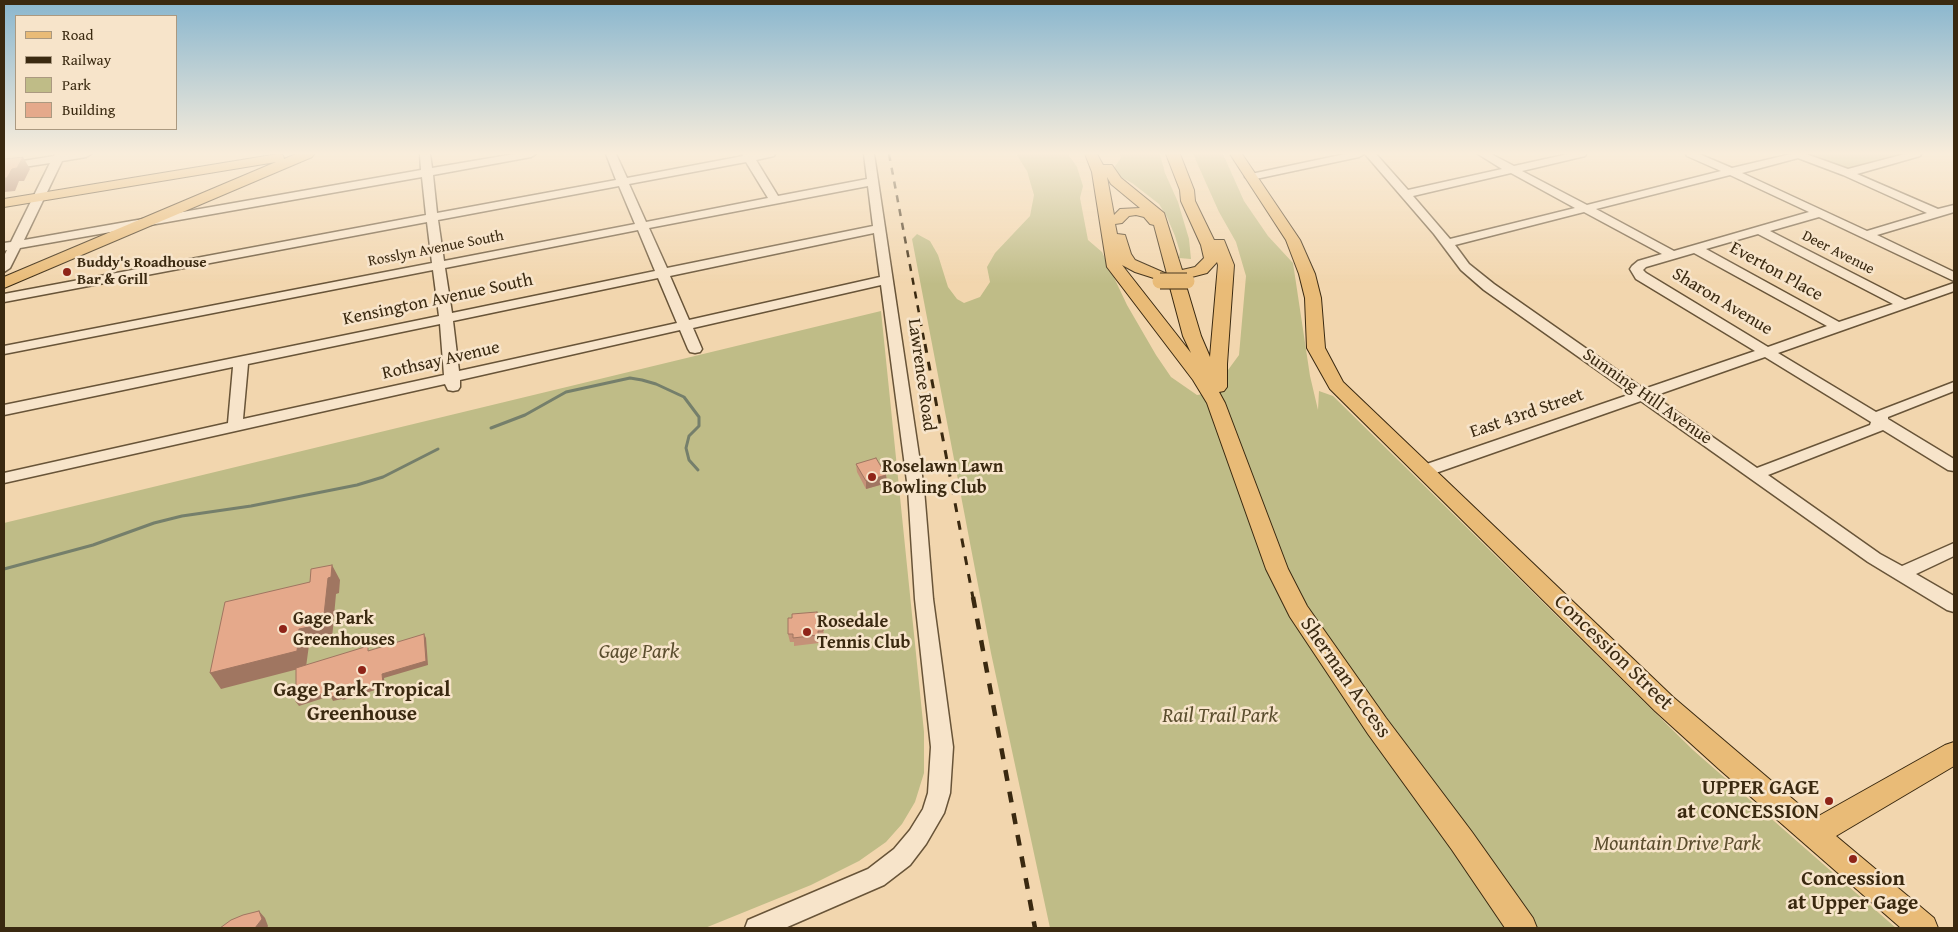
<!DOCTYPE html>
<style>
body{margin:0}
#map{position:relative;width:1958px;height:932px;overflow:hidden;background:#f2d6ae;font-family:"Gentium Book Plus",serif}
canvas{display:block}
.frame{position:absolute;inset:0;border:5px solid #3a2910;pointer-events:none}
.legend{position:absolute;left:15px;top:15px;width:162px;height:115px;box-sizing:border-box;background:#f7e4ca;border:1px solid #ab9980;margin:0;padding:6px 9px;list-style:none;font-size:15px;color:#3a2910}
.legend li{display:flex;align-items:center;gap:10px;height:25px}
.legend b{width:25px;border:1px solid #ab9980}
</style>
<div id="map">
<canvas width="1958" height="932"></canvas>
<div class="frame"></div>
<ul class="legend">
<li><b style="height:6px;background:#e9bb77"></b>Road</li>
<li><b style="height:6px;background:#3a2910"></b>Railway</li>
<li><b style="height:14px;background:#bfbc87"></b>Park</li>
<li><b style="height:14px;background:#e5a98b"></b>Building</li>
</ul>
</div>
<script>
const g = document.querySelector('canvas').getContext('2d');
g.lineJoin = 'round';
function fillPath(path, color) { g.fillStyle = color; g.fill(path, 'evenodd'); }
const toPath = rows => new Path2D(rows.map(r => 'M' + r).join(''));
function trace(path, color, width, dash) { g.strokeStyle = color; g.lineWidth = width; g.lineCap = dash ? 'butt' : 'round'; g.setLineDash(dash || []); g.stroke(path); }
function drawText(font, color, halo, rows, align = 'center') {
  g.font = font + ' "Gentium Book Plus",serif'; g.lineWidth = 5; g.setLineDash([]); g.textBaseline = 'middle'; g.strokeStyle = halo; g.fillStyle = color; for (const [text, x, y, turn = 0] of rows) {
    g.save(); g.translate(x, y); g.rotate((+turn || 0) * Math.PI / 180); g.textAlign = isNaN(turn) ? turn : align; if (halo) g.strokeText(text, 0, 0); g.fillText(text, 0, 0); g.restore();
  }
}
fillPath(toPath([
 [1016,154,1068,154,1077,167,1083,186,1080,198,1088,240,1102,252,1127,305,1156,355,1171,377,1197,395,1225,391,1228,370,1239,355,1246,276,1236,242,1219,212,1193,154,1223,154,1244,201,1268,236,1293,263,1310,376,1318,410,1319,391,1333,396,1693,750,1896,928,1050,928,991,653,912,239,917,234,930,241,938,255,948,287,957,299,964,303,980,297,990,282,987,267,995,253,1030,216,1034,195,1027,171],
 [1119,154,1160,154,1165,173,1178,202,1189,239,1191,259,1179,258,1180,252,1175,236,1167,217,1159,204,1132,183,1113,173,1115,166,1121,158],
 [1807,154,1901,154,1846,169],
 [881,311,924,732,924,773,915,802,902,824,886,842,859,861,811,885,705,928,4,928,4,523]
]), '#bfbc87');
trace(toPath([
 [491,428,525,415,566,392,630,378,642,380,656,384,684,397,699,417,699,426,689,436,686,448,689,460,698,470],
 [4,569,93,545,154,523,182,516,251,506,357,485,383,477,438,449]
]), '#757f6b', 3);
const minor = toPath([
 [55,154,91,154,86,157,62,161,24,240,421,170,420,154,430,154,432,168,514,154,536,154,531,157,433,175,437,213,616,180,606,154,616,154,627,178,743,156,742,154,775,154,774,156,756,160,778,196,867,179,864,154,874,154,924,489,933,599,953,747,950,793,944,813,926,844,910,865,884,885,785,928,745,928,748,920,868,869,894,849,910,830,923,809,928,793,931,747,915,599,908,489,881,285,693,328,702,349,700,352,695,353,690,352,688,349,680,330,460,380,460,387,458,390,453,391,448,390,445,384,4,483,4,473,228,423,233,367,4,415,4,405,439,316,433,270,4,354,4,346,432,263,427,222,4,302,4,294,426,215,422,177,20,248,10,268,4,272,4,256,7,250,4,251,4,243,11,242,50,163,4,170,4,164,54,156,55,154],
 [746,162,768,198,646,222,629,184,746,162],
 [619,186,635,224,444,261,438,220,619,186],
 [868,186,873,226,667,268,649,228,868,186],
 [638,230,655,271,452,313,445,268,638,230],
 [874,233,880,277,689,320,670,276,874,233],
 [658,278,677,323,459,371,453,321,658,278],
 [440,324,444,375,243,419,248,364,440,324],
 [1345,154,1364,154,1359,157,1251,180,1245,177,1251,174,1345,154],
 [1365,154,1376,154,1408,190,1502,169,1478,154,1491,154,1514,166,1568,154,1586,154,1585,156,1522,171,1587,205,1721,171,1687,156,1686,154,1699,154,1732,168,1791,154,1806,154,1848,169,1905,154,1921,154,1920,156,1857,174,1938,209,1954,205,1954,212,1877,235,1954,272,1954,281,1819,217,1770,231,1905,300,1954,283,1954,291,1778,353,1876,412,1954,382,1954,391,1888,417,1888,419,1954,459,1954,471,1948,470,1883,430,1768,475,1880,554,1902,566,1954,543,1954,556,1916,574,1954,596,1954,612,1947,610,1868,562,1641,401,1430,475,1424,476,1418,475,1416,471,1418,467,1631,394,1484,290,1461,270,1434,234,1365,154],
 [1798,158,1843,175,1927,213,1867,231,1742,173,1798,158],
 [1511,173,1575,208,1450,239,1413,196,1511,173],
 [1730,175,1809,212,1674,251,1596,209,1730,175],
 [1584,212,1662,254,1638,261,1632,266,1630,269,1636,279,1755,351,1644,389,1494,284,1469,264,1455,245,1584,212],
 [1758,234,1893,304,1839,322,1706,249,1758,234],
 [1694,253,1827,326,1768,347,1646,273,1643,270,1646,267,1694,253],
 [1765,357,1871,422,1870,425,1757,468,1654,396,1765,357]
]);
const major = toPath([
 [278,154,283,155,284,159,296,154,314,154,312,157,4,288,4,277,276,162,4,207,4,199,278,154],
 [1085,154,1097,154,1103,165,1112,165,1121,178,1164,213,1182,270,1195,267,1204,258,1201,245,1181,201,1180,190,1166,154,1180,154,1194,190,1195,201,1214,240,1224,240,1234,265,1227,364,1227,387,1224,391,1219,392,1225,403,1288,569,1307,606,1386,718,1472,832,1533,918,1537,928,1505,928,1452,850,1368,734,1290,617,1266,569,1207,403,1193,380,1107,267,1092,172,1085,154],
 [1107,177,1111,184,1140,208,1120,209,1114,215,1107,177],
 [1136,215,1144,217,1150,224,1154,225,1167,274,1135,260,1131,254,1125,235,1117,234,1115,224,1122,223,1129,216,1136,215],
 [1217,262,1218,265,1210,357,1201,336,1184,279,1207,273,1217,262],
 [1122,265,1135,272,1160,280,1167,276,1183,336,1191,353,1122,265],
 [1230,154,1242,154,1300,240,1315,274,1321,298,1325,348,1343,382,1673,697,1815,818,1945,745,1954,742,1954,766,1836,836,1934,918,1938,928,1901,928,1719,769,1655,711,1330,389,1307,348,1305,298,1299,274,1286,240,1230,154]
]);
trace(minor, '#685438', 3);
trace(major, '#3a2910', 2);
fillPath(minor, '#f7e4ca');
fillPath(major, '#e9bb77');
trace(toPath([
 [889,154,925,345]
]), '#3a2910', 2.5, [7, 7]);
trace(toPath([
 [925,344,973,598]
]), '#3a2910', 3, [9, 9]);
trace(toPath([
 [973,597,1035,928]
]), '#3a2910', 4.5, [11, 11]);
const majorBridge = toPath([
 [1160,281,1187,281]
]);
trace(majorBridge, '#3a2910', 17, []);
trace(majorBridge, '#e9bb77', 15);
fillPath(toPath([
 [856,464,886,475,887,483,866,489,857,472],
 [817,616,823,623,824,639,819,639,819,643,794,646,794,642,790,642,788,634]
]), '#c59178');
fillPath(toPath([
 [23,157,30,169,24,181,19,181,15,191,4,192,4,178],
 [886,475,887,483,866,489,866,481],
 [332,565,340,580,339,593,336,594,332,639,309,645,306,667,221,689,210,673,328,578],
 [424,634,426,638,428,665,384,678,385,687,343,700,342,699,333,701,331,697,382,674],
 [331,691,333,695,299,706,296,702],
 [259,911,265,918,268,926,267,928,255,928]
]), '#a07661');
const building = toPath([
 [23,157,17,168,12,169,7,178,4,178,4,159,23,157],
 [876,458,886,475,866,481,856,464,876,458],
 [332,565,331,577,328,578,323,624,299,629,297,651,210,673,225,602,310,582,311,569,332,565],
 [817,612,817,616,822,615,823,631,818,631,818,635,793,638,793,634,788,634,788,618,792,618,792,614,817,612],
 [424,634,426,661,382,674,383,683,340,697,340,694,331,697,331,691,296,702,296,668,368,646,368,651,424,634],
 [259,911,262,919,255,928,220,928,231,920,243,915,259,911]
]);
fillPath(building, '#e5a98b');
trace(building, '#a07661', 1);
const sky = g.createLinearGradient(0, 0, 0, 284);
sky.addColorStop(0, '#89b6ce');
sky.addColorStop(0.54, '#f9eddb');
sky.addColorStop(1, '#f9eddb00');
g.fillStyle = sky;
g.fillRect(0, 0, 1958, 284);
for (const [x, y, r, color] of [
 [67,272,5,"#8f2418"],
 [872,477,5,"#8f2418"],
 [283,629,5,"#8f2418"],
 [807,632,5,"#8f2418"],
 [362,670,5,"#8f2418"],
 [1829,801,5,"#8f2418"],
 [1853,859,5,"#8f2418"]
]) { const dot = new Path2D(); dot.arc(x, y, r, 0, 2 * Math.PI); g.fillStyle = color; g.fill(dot); trace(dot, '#f7e4ca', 2); }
drawText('15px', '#3a2910', '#f7e4ca', [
 ["Rosslyn Avenue South",436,249,-11],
 ["Deer Avenue",1838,253,27]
]);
drawText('bold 15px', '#3a2910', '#f7e4ca', [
 ["Buddy's Roadhouse",77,263],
 ["Bar & Grill",77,280]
], 'left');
drawText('18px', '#3a2910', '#f7e4ca', [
 ["Everton Place",1776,272,29],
 ["Kensington Avenue South",438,300,-12],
 ["Sharon Avenue",1722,302,31],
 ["Rothsay Avenue",441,361,-13],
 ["Lawrence Road",921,375,82],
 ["Sunning Hill Avenue",1647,397,35],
 ["East 43rd Street",1527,414,-19]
]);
drawText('bold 18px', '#3a2910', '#f7e4ca', [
 ["Roselawn Lawn",882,467],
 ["Bowling Club",882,488],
 ["Gage Park",293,619],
 ["Greenhouses",293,640],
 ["Rosedale",817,622],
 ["Tennis Club",817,643]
], 'left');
drawText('italic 21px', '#5b4e2e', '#f7e4ca', [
 ["Gage Park",639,653],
 ["Rail Trail Park",1220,717],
 ["Mountain Drive Park",1677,845]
]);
drawText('21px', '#3a2910', '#f7e4ca', [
 ["Concession Street",1613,653,44],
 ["Sherman Access",1345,678,55]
]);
drawText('bold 21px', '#3a2910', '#f7e4ca', [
 ["Gage Park Tropical",362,691],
 ["Greenhouse",362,715],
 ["UPPER GAGE",1819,789,"right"],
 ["at CONCESSION",1819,813,"right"],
 ["Concession",1853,880],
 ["at Upper Gage",1853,904]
]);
</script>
